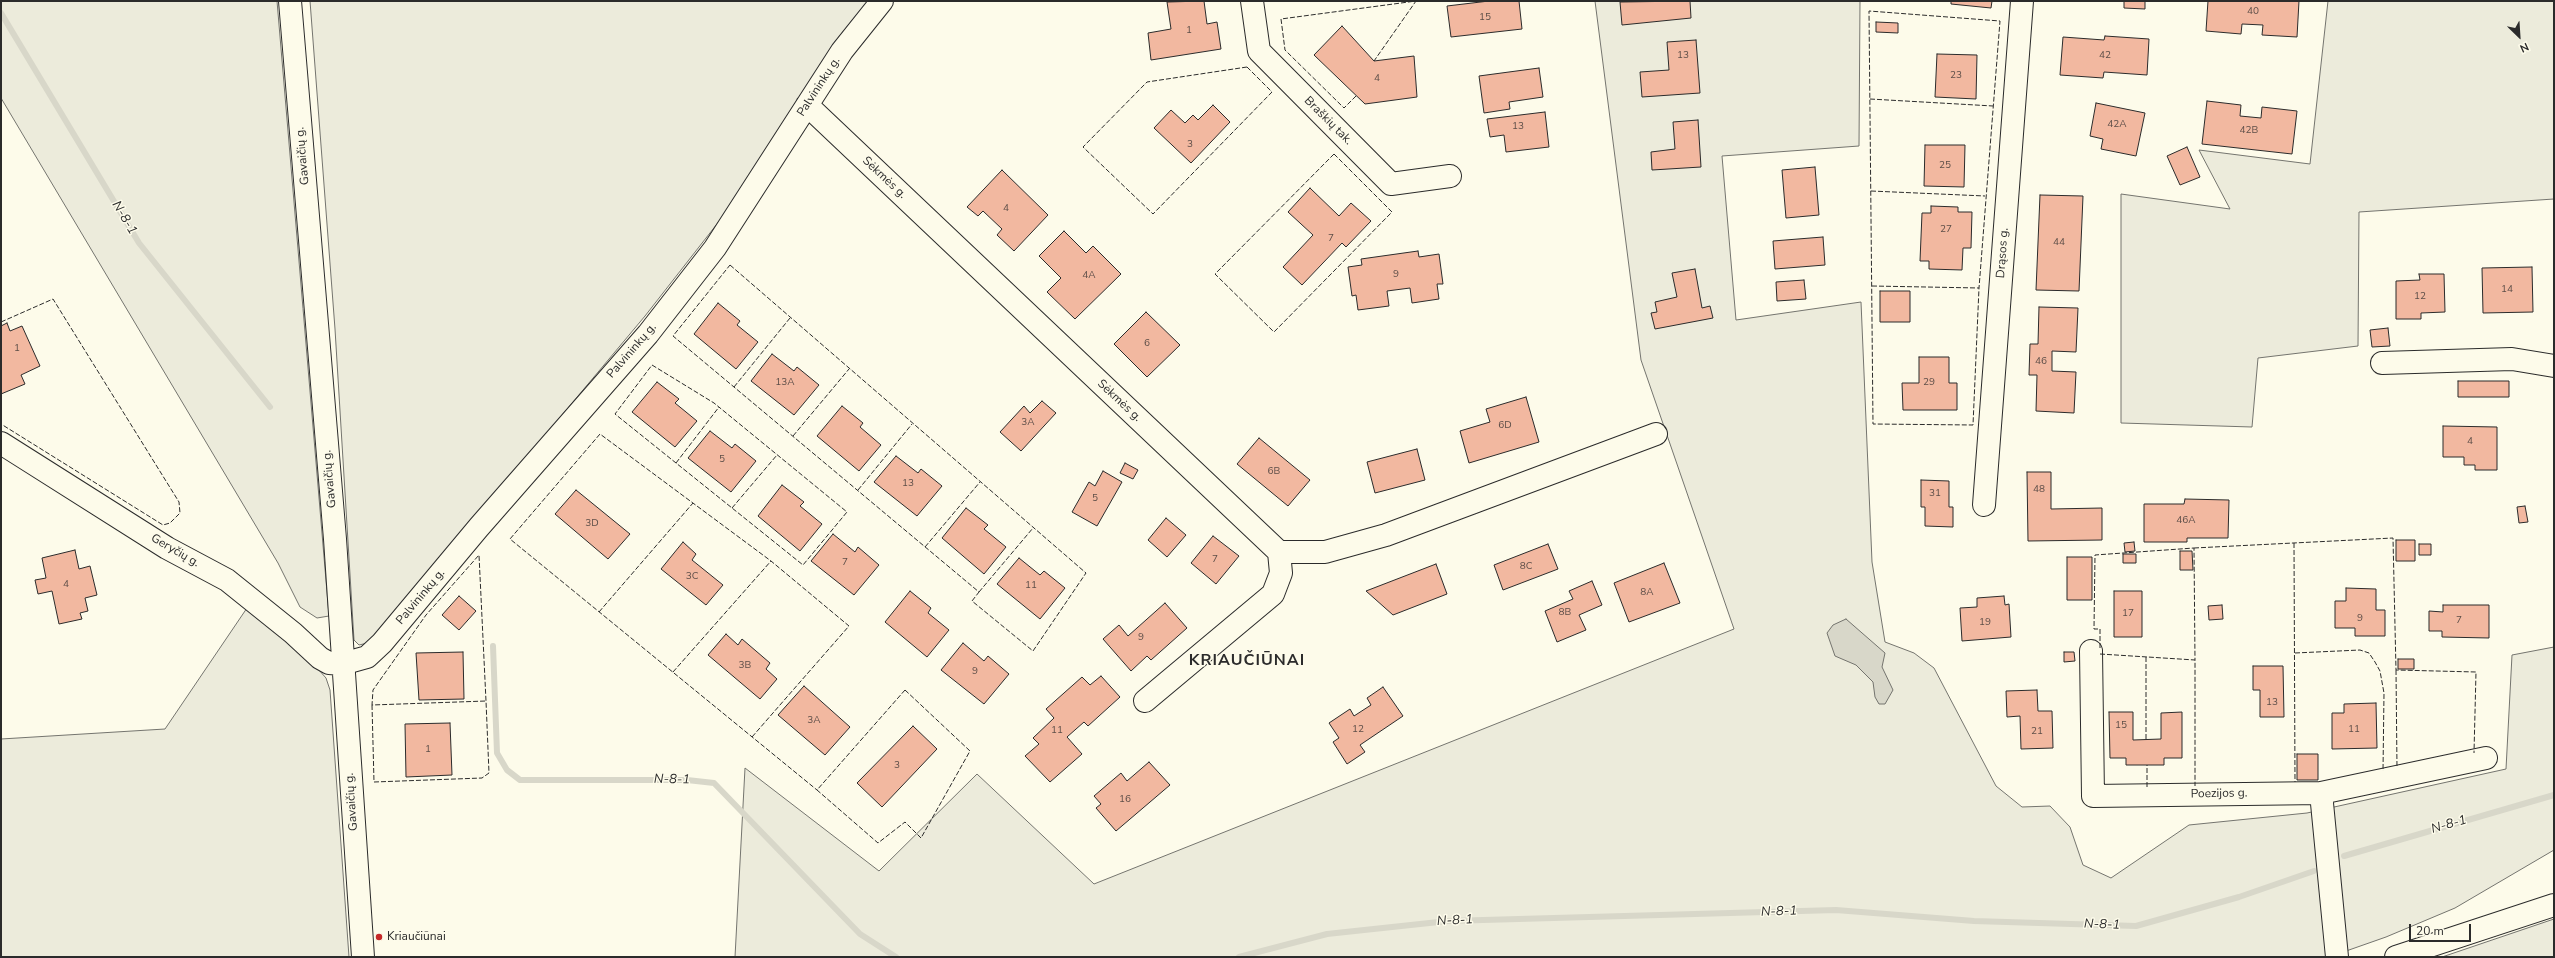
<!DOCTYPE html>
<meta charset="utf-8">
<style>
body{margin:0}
#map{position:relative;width:2555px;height:958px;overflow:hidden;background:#fdfbea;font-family:"Nunito Sans",sans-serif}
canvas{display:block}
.frame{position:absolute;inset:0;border:2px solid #2b2b2b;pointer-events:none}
.north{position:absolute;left:2499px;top:16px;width:40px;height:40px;-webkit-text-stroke:3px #fdfbea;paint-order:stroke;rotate:155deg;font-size:11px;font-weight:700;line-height:16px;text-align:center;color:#2b2b2b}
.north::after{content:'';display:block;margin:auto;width:14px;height:18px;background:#2b2b2b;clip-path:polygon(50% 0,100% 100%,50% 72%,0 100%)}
.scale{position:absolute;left:2409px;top:924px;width:62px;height:18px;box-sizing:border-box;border:2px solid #2b2b2b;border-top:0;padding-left:5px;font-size:12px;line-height:14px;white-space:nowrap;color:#2b2b2b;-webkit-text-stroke:3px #fdfbea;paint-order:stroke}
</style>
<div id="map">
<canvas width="2555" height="958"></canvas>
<div class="frame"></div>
<div class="north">N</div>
<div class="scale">20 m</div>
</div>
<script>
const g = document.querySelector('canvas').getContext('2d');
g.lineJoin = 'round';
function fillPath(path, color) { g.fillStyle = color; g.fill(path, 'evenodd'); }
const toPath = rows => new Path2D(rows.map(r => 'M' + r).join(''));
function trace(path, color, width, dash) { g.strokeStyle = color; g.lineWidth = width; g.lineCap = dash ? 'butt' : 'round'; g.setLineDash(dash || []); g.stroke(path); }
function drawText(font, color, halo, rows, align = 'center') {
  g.font = font + ' "Nunito Sans",sans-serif'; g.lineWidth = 3; g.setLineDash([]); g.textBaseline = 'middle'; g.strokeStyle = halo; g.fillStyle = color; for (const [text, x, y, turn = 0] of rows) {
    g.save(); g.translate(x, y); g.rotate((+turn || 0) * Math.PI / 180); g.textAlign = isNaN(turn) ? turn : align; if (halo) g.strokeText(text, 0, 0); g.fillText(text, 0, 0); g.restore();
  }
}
const green = toPath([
 [1,1,277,1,329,616,317,618,300,607,278,563,1,98,1,1],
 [310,1,876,1,724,215,645,316,372,642,359,645,354,640,335,329,310,1],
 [1595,1,1860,1,1859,146,1722,156,1736,320,1861,302,1872,562,1885,642,1914,653,1934,668,1996,786,2022,807,2050,806,2070,827,2083,865,2111,878,2189,825,2307,813,2506,769,2512,655,2554,647,2554,850,2455,908,2386,937,2329,957,735,957,745,768,879,871,977,774,1094,884,1734,629,1641,360,1595,1],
 [2328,1,2554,1,2554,199,2359,212,2358,346,2258,358,2252,427,2121,423,2121,194,2230,209,2199,150,2310,164,2328,1],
 [247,608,310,660,326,678,330,690,349,957,1,957,1,739,165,729,247,608],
 [2554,919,2554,957,2442,957,2554,919]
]);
fillPath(green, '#ecebdb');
trace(green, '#74746e', 1);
const water = toPath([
 [1846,619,1885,653,1882,667,1893,690,1885,704,1879,704,1875,697,1873,682,1856,665,1835,656,1827,633,1833,625,1846,619]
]);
fillPath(water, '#d8d7c9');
trace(water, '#74746e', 1);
trace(toPath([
 [1,13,139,243,270,407],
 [493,646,497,753,507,770,520,780,687,780,714,783,860,934,896,957],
 [2344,856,2554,795],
 [1239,957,1327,934,1448,921,1836,910,1974,921,2136,926,2239,897,2314,871]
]), '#d8d7c9', 6);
const building = toPath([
 [1204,1,1207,24,1217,22,1221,49,1151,60,1148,33,1171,29,1167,2,1204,1],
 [1489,1,1519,1,1522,29,1451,37,1447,6,1489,1],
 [1690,1,1691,18,1622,25,1620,2,1690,1],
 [1951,1,1992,1,1991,8,1951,4,1951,1],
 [2124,1,2145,1,2145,9,2124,8,2124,1],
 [2208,1,2299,1,2297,37,2262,35,2263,25,2242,24,2241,34,2206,31,2208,1],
 [1876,22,1898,23,1898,33,1876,32,1876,22],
 [1342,26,1374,61,1414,56,1417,97,1365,104,1314,55,1342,26],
 [2105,36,2149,39,2147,75,2104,72,2103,78,2060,75,2063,37,2104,40,2105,36],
 [1696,40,1700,93,1642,97,1640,72,1669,70,1667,42,1696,40],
 [1937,54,1977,55,1976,99,1935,97,1937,54],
 [1539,68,1543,97,1509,102,1510,109,1484,113,1479,76,1539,68],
 [2207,101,2241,105,2240,116,2261,118,2262,107,2297,111,2292,154,2202,144,2207,101],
 [2096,103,2145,113,2136,156,2101,149,2103,139,2090,136,2096,103],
 [1213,105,1230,122,1191,163,1154,128,1171,110,1185,123,1193,115,1198,120,1213,105],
 [1545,112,1549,147,1506,152,1504,135,1490,137,1487,119,1545,112],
 [1698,120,1701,167,1652,170,1651,152,1675,149,1673,122,1698,120],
 [1925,145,1965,145,1964,187,1924,186,1925,145],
 [2187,147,2200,177,2180,185,2167,156,2187,147],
 [1815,167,1819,215,1786,218,1782,170,1815,167],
 [1002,170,1048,215,1014,251,997,235,1002,229,983,211,978,216,967,207,1002,170],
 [1310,188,1339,216,1351,203,1371,221,1346,247,1342,243,1302,285,1283,267,1313,235,1288,212,1310,188],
 [2040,195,2083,196,2079,291,2036,290,2040,195],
 [1931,206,1958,207,1958,212,1972,212,1971,248,1963,248,1962,270,1929,269,1929,261,1920,261,1922,213,1931,213,1931,206],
 [1064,231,1086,253,1093,246,1121,274,1075,319,1047,292,1061,278,1039,256,1064,231],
 [1823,237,1825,265,1775,269,1773,241,1823,237],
 [1418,251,1419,257,1439,254,1443,284,1437,284,1439,299,1412,303,1410,288,1387,291,1389,306,1358,310,1356,295,1352,296,1348,267,1362,265,1361,259,1418,251],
 [2532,267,2533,312,2483,313,2482,268,2532,267],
 [1695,269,1702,308,1710,306,1713,318,1655,329,1651,313,1657,312,1655,302,1677,297,1672,273,1695,269],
 [2419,274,2444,274,2445,312,2421,313,2421,319,2396,319,2396,281,2420,280,2419,274],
 [1804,280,1806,299,1777,301,1776,282,1804,280],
 [1880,291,1910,291,1910,322,1880,322,1880,291],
 [718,303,740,321,737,325,758,342,736,369,694,334,718,303],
 [2039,307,2078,308,2076,352,2052,351,2052,371,2076,372,2074,413,2036,411,2037,375,2029,375,2030,344,2038,344,2039,307],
 [1146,312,1180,345,1147,377,1114,344,1146,312],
 [7,323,10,331,22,326,40,366,21,375,25,384,1,394,1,326,7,323],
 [2388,328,2390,346,2372,347,2370,330,2388,328],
 [772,354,794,371,797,367,819,385,794,415,751,381,772,354],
 [1919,357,1949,357,1949,383,1957,383,1957,410,1903,410,1902,383,1919,383,1919,357],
 [2458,381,2509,381,2509,397,2458,397,2458,381],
 [657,382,679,399,675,403,697,421,675,447,632,412,657,382],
 [1526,397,1539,442,1469,463,1460,431,1490,422,1486,409,1526,397],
 [1042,401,1056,413,1021,451,1000,432,1024,406,1030,413,1042,401],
 [842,406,863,423,860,427,881,445,859,471,817,436,842,406],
 [2443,426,2497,427,2497,470,2475,470,2475,465,2464,465,2464,457,2443,457,2443,426],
 [710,431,732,448,735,444,756,461,731,492,688,458,710,431],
 [1259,438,1310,480,1288,506,1237,464,1259,438],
 [1417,449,1425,480,1375,493,1367,462,1417,449],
 [896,456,918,473,921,469,942,486,917,516,874,482,896,456],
 [1125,463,1138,470,1133,479,1120,473,1125,463],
 [1103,471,1122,482,1097,526,1072,512,1089,482,1095,486,1103,471],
 [2027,472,2051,472,2051,509,2102,508,2102,540,2028,541,2027,472],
 [1921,480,1949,481,1949,507,1953,507,1953,527,1925,526,1925,507,1921,507,1921,480],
 [782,485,804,502,800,506,822,524,800,551,758,516,782,485],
 [576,490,630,534,608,559,555,514,576,490],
 [2185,499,2229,500,2228,538,2187,538,2187,542,2144,542,2144,504,2184,504,2185,499],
 [2525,506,2528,522,2519,523,2517,507,2525,506],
 [966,508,988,525,984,529,1006,547,984,574,942,538,966,508],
 [1166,518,1186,535,1167,557,1148,540,1166,518],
 [833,534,855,552,858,547,879,565,854,595,811,561,833,534],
 [1213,536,1239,556,1216,584,1191,563,1213,536],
 [2396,540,2415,540,2415,561,2396,561,2396,540],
 [683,542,696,554,692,560,723,585,706,605,661,569,683,542],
 [2134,542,2135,551,2125,552,2124,543,2134,542],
 [1548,544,1558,569,1503,590,1494,565,1548,544],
 [2419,544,2431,544,2431,555,2419,555,2419,544],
 [75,550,79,569,90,566,97,595,85,598,88,611,80,613,82,619,59,624,52,591,38,594,35,580,46,578,42,558,75,550],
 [2180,551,2192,551,2193,570,2180,570,2180,551],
 [2123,554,2136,554,2136,563,2123,563,2123,554],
 [2067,557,2092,557,2092,600,2067,600,2067,557],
 [1019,558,1040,575,1044,571,1065,588,1040,619,997,584,1019,558],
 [1664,563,1680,603,1629,622,1614,583,1664,563],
 [1436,564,1447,594,1393,615,1366,591,1436,564],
 [1592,581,1602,605,1579,615,1586,630,1557,642,1545,611,1573,599,1569,591,1592,581],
 [2346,588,2376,589,2376,610,2385,610,2385,636,2355,636,2355,628,2335,628,2335,601,2346,601,2346,588],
 [910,591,931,608,928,613,949,630,927,657,885,622,910,591],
 [2114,591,2142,591,2142,637,2114,637,2114,591],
 [459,596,476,611,459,630,442,615,459,596],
 [2004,596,2005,605,2009,604,2011,637,1962,641,1960,608,1977,607,1977,598,2004,596],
 [1165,603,1187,628,1151,660,1147,656,1131,671,1103,639,1119,625,1128,636,1165,603],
 [2222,605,2223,619,2209,620,2208,606,2222,605],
 [2443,605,2489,605,2489,638,2442,637,2442,631,2429,631,2429,611,2443,612,2443,605],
 [726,634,738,645,742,639,770,663,766,669,777,679,760,699,708,655,726,634],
 [963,643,984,661,988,656,1009,674,984,704,941,670,963,643],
 [463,652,464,699,419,700,416,653,463,652],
 [2064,652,2074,652,2075,661,2064,662,2064,652],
 [2398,659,2414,659,2414,669,2398,669,2398,659],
 [2253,666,2283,666,2284,717,2260,717,2260,690,2253,690,2253,666],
 [1101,676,1120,697,1088,726,1084,722,1067,737,1082,754,1050,782,1025,756,1039,744,1033,738,1054,718,1046,709,1082,677,1090,685,1101,676],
 [804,686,850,727,825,755,778,715,804,686],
 [1383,687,1403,716,1360,745,1365,752,1347,764,1333,742,1339,738,1329,723,1350,709,1354,716,1371,705,1367,698,1383,687],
 [2037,690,2038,711,2052,711,2053,748,2021,749,2020,716,2007,717,2006,691,2037,690],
 [2376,703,2377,748,2332,749,2332,713,2344,713,2344,704,2376,703],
 [2109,712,2133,712,2133,740,2161,739,2161,713,2182,712,2182,758,2164,758,2164,765,2126,765,2126,758,2110,758,2109,712],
 [450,723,452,775,406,777,405,724,450,723],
 [913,726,937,749,882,807,857,783,913,726],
 [2297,754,2318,754,2318,780,2297,780,2297,754],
 [1149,762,1170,785,1116,831,1096,808,1101,804,1094,796,1121,773,1127,781,1149,762]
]);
fillPath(building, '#f2b8a0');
trace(building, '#2b2b2b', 1);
const minor = toPath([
 [290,1,335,539,363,957],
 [1252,1,1259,51,1391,184,1450,176],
 [807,105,1279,552,1281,573,1273,594,1145,701],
 [2382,363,2512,359,2554,366],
 [1,443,167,548,227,580,293,633,320,658,329,663,342,664,367,657,382,643,479,527,648,334,715,248,842,51,882,1],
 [1984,505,2022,1],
 [1279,552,1325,552,1386,535,1656,434],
 [2091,651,2093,796,2321,793,2486,758],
 [2321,793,2337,957]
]);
const major = toPath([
 [2396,957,2554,905]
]);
trace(minor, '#2b2b2b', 24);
trace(major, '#2b2b2b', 24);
trace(minor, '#fdfbea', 22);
trace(major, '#fdfbea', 22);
trace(toPath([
 [1247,67,1272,92,1153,214,1083,147,1147,82,1247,67],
 [1356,96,1344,108,1285,50,1281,19,1416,1,1374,61],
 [1870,99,1993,106],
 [1334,154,1392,212,1274,332,1215,274,1334,154],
 [1871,191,1985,196],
 [730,265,1086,573,1033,651,972,601,979,592,673,336,730,265],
 [1872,286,1979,288,2000,21,1869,11,1873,424,1973,425,1979,288],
 [1,322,53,299,179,502,180,513,170,523,163,525,1,424],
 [652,365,714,403,847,512,803,565,615,414,652,365],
 [734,387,790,318],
 [793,436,849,369],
 [676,463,719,407],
 [858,490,912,424],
 [732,508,777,455],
 [2294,543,2295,782],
 [925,547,980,482],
 [2194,548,2393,538,2396,670,2476,672,2474,753],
 [979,592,1033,528],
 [599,612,693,503],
 [2100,648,2100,629,2094,629,2095,555,2194,548,2195,660],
 [2295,653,2360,650,2369,653,2375,662,2380,671,2384,693,2383,771],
 [2100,654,2195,660,2195,786],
 [2146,657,2146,740],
 [2396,670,2397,768],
 [673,672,771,561],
 [905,690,970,751,921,838,905,822,878,843,817,790,905,690],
 [372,705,374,782,482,778,489,773,486,701,479,555,426,615,373,690,372,705,486,701],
 [752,737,849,626,771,561,600,434,510,539,817,790],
 [2147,787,2147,765]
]), '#2b2b2b', 1, [5, 2]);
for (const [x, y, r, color] of [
 [379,937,4,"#c62828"]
]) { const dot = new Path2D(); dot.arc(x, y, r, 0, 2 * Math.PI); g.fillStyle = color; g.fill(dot); trace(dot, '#fdfbea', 1.5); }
drawText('10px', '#5d4e48', null, [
 ["40",2253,12],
 ["15",1485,18],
 ["1",1189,31],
 ["13",1683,56],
 ["42",2105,56],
 ["23",1956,76],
 ["4",1377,79],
 ["42A",2117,125],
 ["13",1518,127],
 ["42B",2249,131],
 ["3",1190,145],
 ["25",1945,166],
 ["4",1006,209],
 ["27",1946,230],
 ["7",1331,239],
 ["44",2059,243],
 ["9",1396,275],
 ["4A",1089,276],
 ["14",2507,290],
 ["12",2420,297],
 ["6",1147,344],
 ["1",17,349],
 ["46",2041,362],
 ["13A",785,383],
 ["29",1929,383],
 ["3A",1028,423],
 ["6D",1505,426],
 ["4",2470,442],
 ["5",722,460],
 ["6B",1274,472],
 ["13",908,484],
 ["48",2039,490],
 ["31",1935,494],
 ["5",1095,499],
 ["46A",2186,521],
 ["3D",592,524],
 ["7",1215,560],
 ["7",845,563],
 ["8C",1526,567],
 ["3C",692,577],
 ["4",66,585],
 ["11",1031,586],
 ["8A",1647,593],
 ["8B",1565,613],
 ["17",2128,614],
 ["9",2360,619],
 ["7",2459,621],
 ["19",1985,623],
 ["9",1141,638],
 ["3B",745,666],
 ["9",975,672],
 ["13",2272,703],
 ["3A",814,721],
 ["15",2121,726],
 ["12",1358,730],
 ["11",2354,730],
 ["11",1057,731],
 ["21",2037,732],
 ["1",428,750],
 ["3",897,766],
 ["16",1125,800]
]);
drawText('12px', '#2b2b2b', '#fdfbea', [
 ["Palvininkų g.",819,87,-57],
 ["Braškių tak.",1328,121,45],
 ["Gavaičių g.",303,156,-95],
 ["Sėkmės g.",884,178,43],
 ["Drąsos g.",2003,253,-86],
 ["Palvininkų g.",632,351,-49],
 ["Sėkmės g.",1119,401,43],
 ["Gavaičių g.",330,479,-95],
 ["Geryčių g.",175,551,30],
 ["Palvininkų g.",421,597,-50],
 ["Poezijos g.",2219,794,-1],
 ["Gavaičių g.",352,802,-94]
]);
drawText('12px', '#2b2b2b', '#fdfbea', [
 ["Kriaučiūnai",387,937]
], 'left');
drawText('italic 13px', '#2b2b2b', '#fdfbea', [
 ["N-8-1",124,218,59],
 ["N-8-1",672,780,1],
 ["N-8-1",2449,825,-16],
 ["N-8-1",1779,912,-2],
 ["N-8-1",1455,921,-3],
 ["N-8-1",2102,925,2]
]);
g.letterSpacing = '1px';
drawText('bold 16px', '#2b2b2b', '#fdfbea', [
 ["KRIAUČIŪNAI",1247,661]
]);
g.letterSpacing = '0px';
</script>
